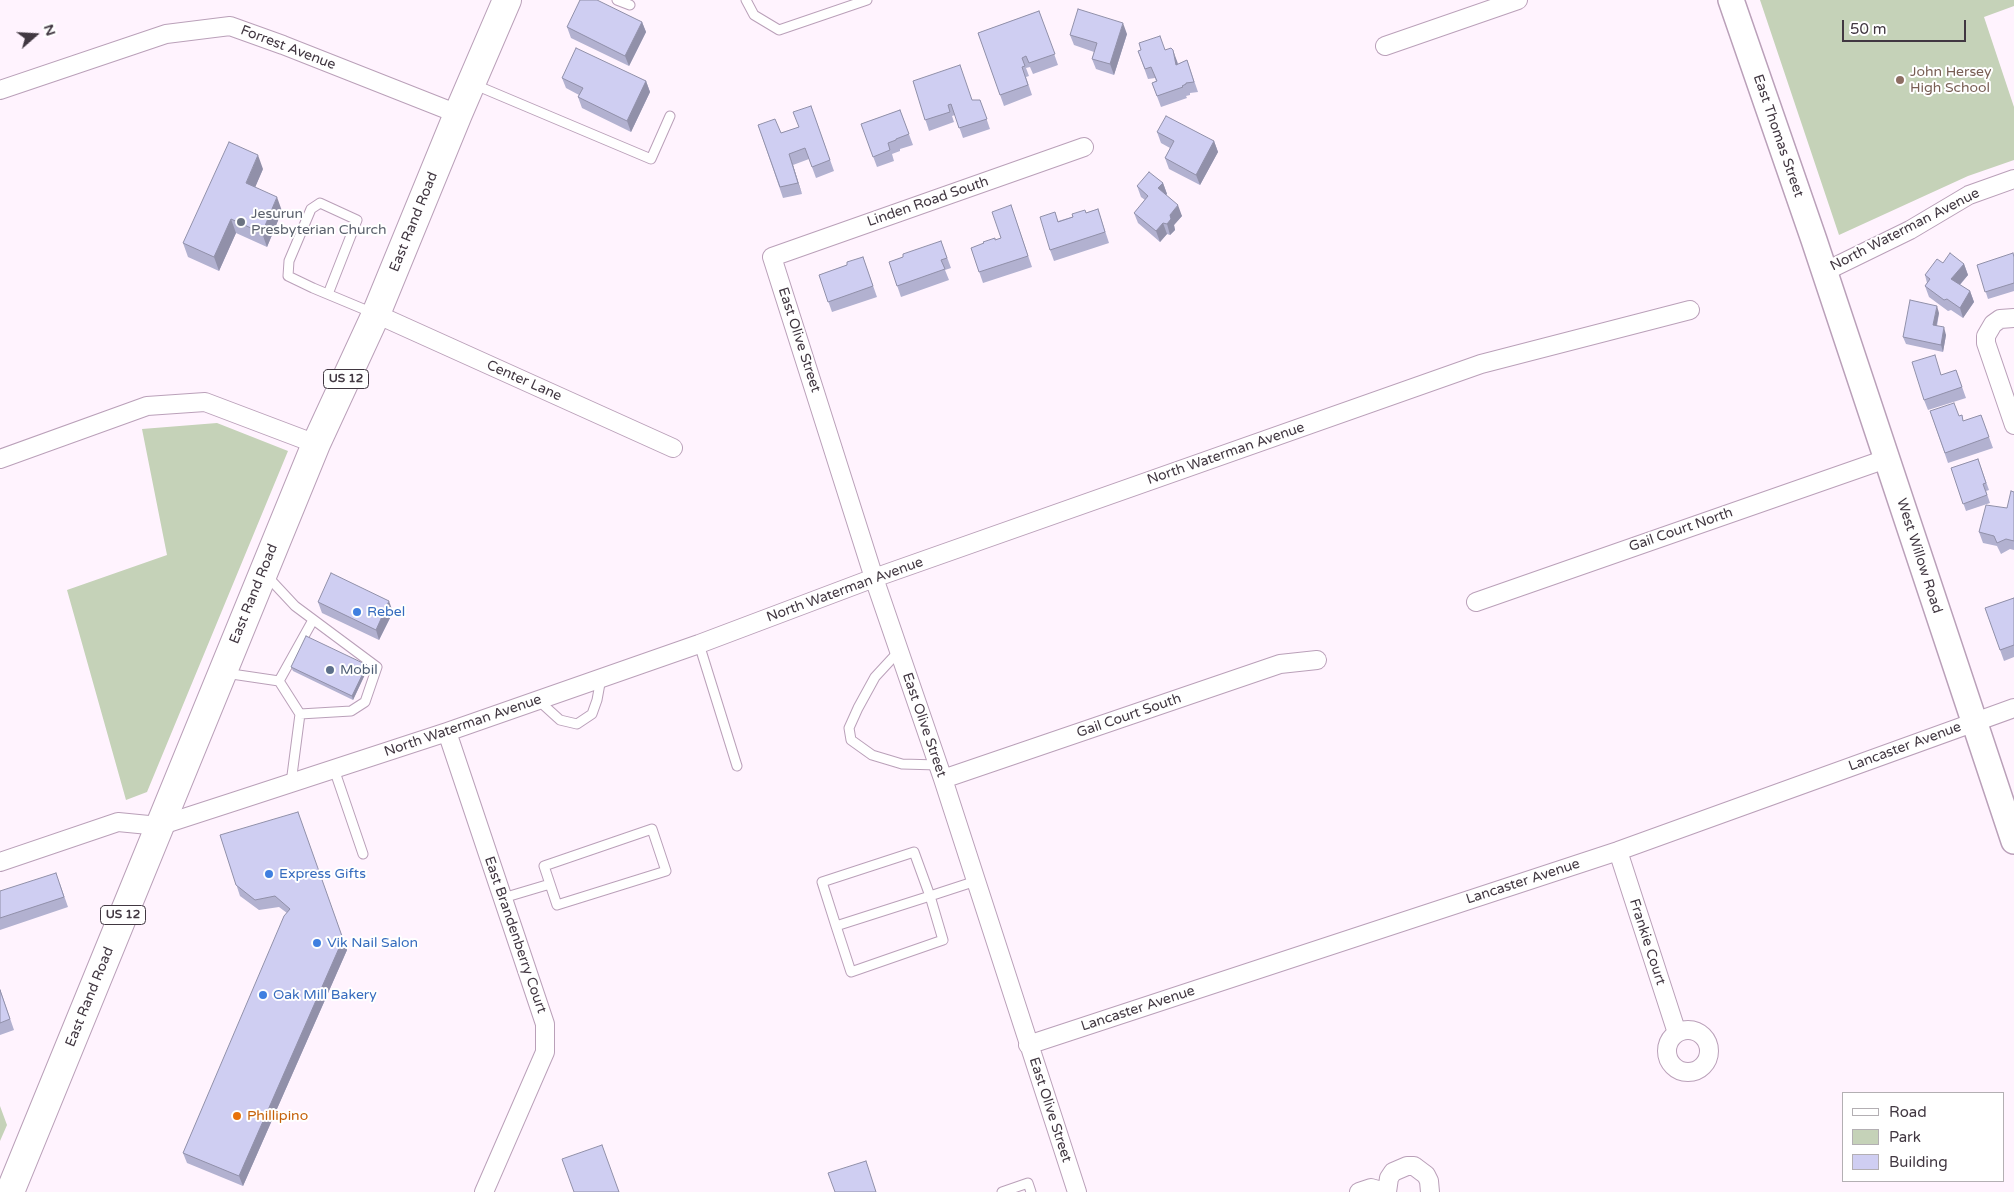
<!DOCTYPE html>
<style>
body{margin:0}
#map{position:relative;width:2014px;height:1192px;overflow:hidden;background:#fff3fe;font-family:"Varela Round",sans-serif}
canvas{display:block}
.legend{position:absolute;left:1842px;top:1092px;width:162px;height:90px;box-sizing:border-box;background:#fff;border:1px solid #b3afb3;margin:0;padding:6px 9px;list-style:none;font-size:15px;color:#413741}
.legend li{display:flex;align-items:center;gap:10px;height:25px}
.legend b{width:25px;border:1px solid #b3afb3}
.north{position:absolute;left:10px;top:10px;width:50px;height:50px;-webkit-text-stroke:4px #fff;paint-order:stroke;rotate:71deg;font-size:14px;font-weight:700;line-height:20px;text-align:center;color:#413741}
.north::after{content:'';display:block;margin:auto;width:18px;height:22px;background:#413741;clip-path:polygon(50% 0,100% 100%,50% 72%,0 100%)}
.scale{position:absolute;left:1842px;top:20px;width:124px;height:22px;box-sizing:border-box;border:2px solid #413741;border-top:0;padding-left:6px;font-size:15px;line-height:18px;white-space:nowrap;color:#413741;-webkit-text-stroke:4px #fff;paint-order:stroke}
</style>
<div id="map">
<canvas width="2014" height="1192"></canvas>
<ul class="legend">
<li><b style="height:6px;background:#fff"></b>Road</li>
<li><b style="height:14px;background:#c5d2b8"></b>Park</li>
<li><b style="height:14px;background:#cfcef2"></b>Building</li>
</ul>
<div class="north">N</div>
<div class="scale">50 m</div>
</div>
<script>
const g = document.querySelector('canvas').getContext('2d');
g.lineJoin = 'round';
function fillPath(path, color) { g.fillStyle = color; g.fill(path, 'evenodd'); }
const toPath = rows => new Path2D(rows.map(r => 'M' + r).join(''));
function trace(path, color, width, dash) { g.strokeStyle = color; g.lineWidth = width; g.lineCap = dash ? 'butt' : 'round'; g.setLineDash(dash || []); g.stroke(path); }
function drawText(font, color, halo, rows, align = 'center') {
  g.font = font + ' "Varela Round",sans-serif'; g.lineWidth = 4; g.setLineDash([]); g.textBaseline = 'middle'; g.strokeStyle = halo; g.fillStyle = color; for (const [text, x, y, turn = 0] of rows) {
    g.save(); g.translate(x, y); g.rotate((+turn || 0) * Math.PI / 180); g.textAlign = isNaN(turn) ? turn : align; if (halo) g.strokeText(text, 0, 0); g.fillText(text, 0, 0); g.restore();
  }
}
fillPath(toPath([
 [1760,0,2014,0,2014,6,1984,17,2014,107,2014,160,1968,176,1839,235],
 [217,423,288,451,147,792,126,800,67,590,167,555,142,429],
 [0,1106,7,1125,0,1141]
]), '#c5d2b8');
const lane = toPath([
 [617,0,630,5],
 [746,0,754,15,779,30,867,0],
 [473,84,651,159,670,116],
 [328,294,357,220,320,203,311,209,289,261,288,276,313,288,373,313],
 [267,576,295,606,377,667,365,702,351,711,300,714,291,783],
 [699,644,737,766],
 [899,651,875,677,858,708,849,728,851,740,872,755,902,764,938,765],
 [225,673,279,681,300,714],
 [279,681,313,620],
 [538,700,560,720,577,724,592,714,597,700,601,678],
 [334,769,363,854],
 [503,898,550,884,544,866,652,829,666,871,557,905,550,884],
 [836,926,930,896,943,940,851,972,836,926,822,882,914,852,930,896,976,881],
 [1002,1192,1028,1183,1031,1192]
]);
const street = toPath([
 [1385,46,1518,0],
 [0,90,166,34,230,26,283,45,458,114],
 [1824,272,1910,230,1969,195,2014,179],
 [376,314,673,448],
 [2014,318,2000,319,1993,324,1986,336,1986,343,2014,425],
 [0,459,147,406,205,402,316,444],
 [1476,602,1886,459],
 [447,732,545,1024,545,1052,484,1192],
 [943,779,1280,664,1317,660],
 [1618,851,1677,1033],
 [0,862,118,822,159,826,236,801,447,732,699,644,874,578,1481,364,1690,310],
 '1667 1051a21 21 0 1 1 42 0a21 21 0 1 1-42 0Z',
 [1028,1045,1618,851,2014,708],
 [1077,1192,943,779,874,578,772,257,1084,147],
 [1359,1192,1371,1188,1385,1192],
 [1387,1192,1389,1178,1393,1172,1407,1166,1414,1166,1426,1175,1429,1181,1430,1192]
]);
const secondary = toPath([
 [1731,0,1814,240,2014,841]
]);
const primary = toPath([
 [10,1192,316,444,376,314,458,114,507,0]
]);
trace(lane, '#baa0b9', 11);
trace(street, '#baa0b9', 20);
trace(secondary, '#baa0b9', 28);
trace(primary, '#baa0b9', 30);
trace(lane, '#fff', 9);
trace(street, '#fff', 18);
trace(secondary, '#fff', 25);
trace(primary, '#fff', 28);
fillPath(toPath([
 [1039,11,1058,65,1033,74,1030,67,1026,68,1029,76,1026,77,1032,95,1004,106,978,33],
 [642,22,646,32,629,66,571,38,567,27],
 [1127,34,1114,75,1096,69,1092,59,1094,52,1074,45,1070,35],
 [1165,50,1177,61,1178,64,1187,60,1198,92,1190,93,1190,95,1186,96,1187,98,1161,107,1152,83,1156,81,1155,78,1148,79,1138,51],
 [562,78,646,81,650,92,631,132,582,108,578,97,579,95,566,88],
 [913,81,972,100,980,100,990,129,963,138,955,115,952,116,954,122,929,131],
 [811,106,834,171,816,178,809,159,793,165,802,194,783,198,758,125,781,133,799,127],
 [900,110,913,145,900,149,900,151,892,154,894,161,877,167,861,124],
 [1157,132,1214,141,1218,152,1200,185,1169,169,1165,158,1170,148,1161,143],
 [263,169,255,187,282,211,267,247,236,233,219,271,188,257,183,243],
 [1163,183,1167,194,1166,195,1182,216,1174,225,1175,230,1170,235,1167,234,1160,242,1138,223,1134,213,1145,200,1141,197,1137,186],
 [1011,205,1032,267,983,283,971,248,1001,238],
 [1098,209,1109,243,1054,261,1050,250,1055,212,1058,221],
 [941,241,951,268,945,270,949,280,901,297,889,262,903,257],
 [2014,256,2014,291,1988,299,1977,265],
 [863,257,877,297,832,312,819,275,847,265],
 [1943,263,1964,264,1968,275,1960,285,1970,291,1974,302,1963,318,1951,310,1948,311,1929,297,1925,286,1927,283,1925,275],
 [1939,313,1937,326,1946,335,1943,352,1906,344,1903,337],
 [1956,370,1966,398,1928,410,1924,400,1942,375],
 [1930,411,1959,416,1963,421,1981,415,1993,448,1948,463],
 [1978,459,1989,490,1986,491,1990,503,1966,511,1951,468],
 [2014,492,2014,550,2010,549,2001,554,1997,546,1983,543,1979,532,2007,508],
 [2014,598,2014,657,2004,661,1985,608],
 [318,602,393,612,379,640,322,613],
 [291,667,368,668,353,700,293,671],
 [220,835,347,950,243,1186,187,1163,183,1153,287,913,279,907,259,910,240,896],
 [60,884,68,907,0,930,0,891],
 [0,989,14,1030,0,1035]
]), '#b2b1d0');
fillPath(toPath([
 [642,22,646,32,629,66,625,56],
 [1123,23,1127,34,1114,75,1110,64],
 [1173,50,1177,61,1180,75,1176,65],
 [646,81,650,92,631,132,627,121],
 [1214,141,1218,152,1200,185,1196,175],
 [789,154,793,165,802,194,798,183],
 [258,155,263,169,251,197,246,183],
 [1163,183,1167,194,1162,199,1158,188],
 [277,197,282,211,267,247,262,233],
 [1178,205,1182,216,1174,225,1175,230,1170,235,1167,224,1170,215],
 [231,219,236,233,219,271,214,257],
 [1163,223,1167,234,1160,242,1156,231],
 [1964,264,1968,275,1955,290,1951,279],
 [1970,291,1974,302,1963,318,1960,308],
 [1937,306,1939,313,1935,332,1933,325],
 [1944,327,1946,335,1943,352,1941,345],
 [389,601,393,612,379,640,376,630],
 [367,665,368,668,353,700,352,696],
 [298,812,347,950,243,1186,239,1176,343,939]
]), '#9190a9');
const building = toPath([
 [580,0,597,0,642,22,625,56,567,27,580,0],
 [1078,9,1123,23,1110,64,1092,59,1097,43,1070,35,1078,9],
 [1039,11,1055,54,1029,63,1026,56,1022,58,1025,66,1022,67,1028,85,1000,95,978,33,1039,11],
 [1160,36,1165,50,1171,48,1173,50,1176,65,1187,60,1194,82,1186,83,1186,84,1182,86,1183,87,1157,96,1152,83,1157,81,1151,67,1145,69,1138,51,1141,50,1139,43,1160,36],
 [576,48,646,81,627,121,578,97,583,88,562,78,576,48],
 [960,65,972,100,980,100,987,119,959,128,951,104,948,105,950,112,925,120,913,81,960,65],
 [811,106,830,160,812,167,805,148,789,154,798,183,780,187,758,125,775,119,781,133,799,127,793,112,811,106],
 [900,110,909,134,896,139,896,140,888,143,890,150,873,157,861,124,900,110],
 [1166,116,1214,141,1196,175,1165,158,1174,141,1157,132,1166,116],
 [229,142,258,155,246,183,277,197,262,233,231,219,214,257,183,243,229,142],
 [1149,172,1163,183,1158,188,1178,205,1170,215,1171,219,1167,224,1163,223,1156,231,1134,213,1148,196,1137,186,1149,172],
 [1011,205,1028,256,979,272,971,248,984,243,983,242,995,238,995,240,1001,238,992,212,1011,205],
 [1098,209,1105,232,1050,250,1040,217,1055,212,1058,222,1073,217,1072,214,1085,210,1086,213,1098,209],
 [941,241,947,258,941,260,945,269,897,286,889,262,903,257,903,254,941,241],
 [1950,253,1964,264,1951,279,1970,291,1960,308,1947,299,1944,300,1925,286,1930,279,1925,275,1937,259,1943,263,1950,253],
 [2013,253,2014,257,2014,283,1985,292,1977,265,2013,253],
 [863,257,873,286,828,302,819,275,847,265,847,262,863,257],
 [1910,300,1937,306,1933,325,1944,327,1941,345,1903,337,1910,300],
 [1935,355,1941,375,1956,370,1962,387,1924,400,1912,362,1935,355],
 [1954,403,1959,416,1962,415,1963,421,1981,415,1989,437,1945,453,1930,411,1954,403],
 [1978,459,1986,483,1983,484,1987,495,1963,504,1951,468,1978,459],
 [2011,491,2014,492,2014,541,2006,539,1997,543,1994,536,1979,532,1986,505,2007,508,2011,491],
 [331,573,389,601,376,630,318,602,331,573],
 [2014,598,2014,645,2000,650,1985,608,2014,598],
 [306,636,367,665,352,696,291,667,306,636],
 [298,812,343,939,239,1176,183,1153,284,916,290,909,275,896,255,900,236,885,220,835,298,812],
 [56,873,64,897,0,918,0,891,56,873],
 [0,990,10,1019,0,1023,0,990],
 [602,1145,619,1192,574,1192,562,1159,602,1145],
 [866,1161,876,1192,835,1192,828,1173,866,1161]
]);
fillPath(building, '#cfcef2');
trace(building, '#9190a9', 1);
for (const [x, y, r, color] of [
 [1900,80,5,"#8d6e63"],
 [241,222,5,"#6b7280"],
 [357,612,5,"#3f7fe0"],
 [330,670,5,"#5c6f8a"],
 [269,874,5,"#3f7fe0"],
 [317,943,5,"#3f7fe0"],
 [263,995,5,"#3f7fe0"],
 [237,1116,5,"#e8710a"]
]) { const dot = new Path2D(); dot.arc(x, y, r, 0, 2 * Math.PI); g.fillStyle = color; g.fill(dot); trace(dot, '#fff', 2); }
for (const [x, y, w] of [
 [346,379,45],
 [123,915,45]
]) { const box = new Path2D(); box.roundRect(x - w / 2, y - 9.5, w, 19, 4); g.fillStyle = '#fff'; g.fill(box); trace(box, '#413741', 1); }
drawText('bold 12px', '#413741', null, [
 ["US 12",346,379],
 ["US 12",123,915]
]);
drawText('14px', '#413741', '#fff', [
 ["Forrest Avenue",288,48,21],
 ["East Thomas Street",1778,136,71],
 ["Linden Road South",928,202,-19],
 ["East Rand Road",414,222,-68],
 ["North Waterman Avenue",1905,230,-27],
 ["East Olive Street",799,340,72],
 ["Center Lane",524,381,24],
 ["North Waterman Avenue",1226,454,-19],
 ["Gail Court North",1681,530,-19],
 ["West Willow Road",1919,556,72],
 ["North Waterman Avenue",845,590,-20],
 ["East Rand Road",254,594,-68],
 ["Gail Court South",1129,716,-19],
 ["East Olive Street",924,725,71],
 ["North Waterman Avenue",463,726,-19],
 ["Lancaster Avenue",1905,747,-20],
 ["Lancaster Avenue",1523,882,-18],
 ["East Brandenberry Court",515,935,71],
 ["Frankie Court",1647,942,72],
 ["East Rand Road",90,997,-68],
 ["Lancaster Avenue",1138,1009,-18],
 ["East Olive Street",1050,1110,72]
]);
drawText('14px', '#785e54', '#fff', [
 ["John Hersey",1910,72],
 ["High School",1910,88]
], 'left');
drawText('14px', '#5b616d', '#fff', [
 ["Jesurun",251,214],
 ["Presbyterian Church",251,230]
], 'left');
drawText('14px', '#366cbe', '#fff', [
 ["Rebel",367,612],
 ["Express Gifts",279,874],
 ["Vik Nail Salon",327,943],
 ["Oak Mill Bakery",273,995]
], 'left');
drawText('14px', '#4e5e75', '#fff', [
 ["Mobil",340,670]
], 'left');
drawText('14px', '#c56008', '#fff', [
 ["Phillipino",247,1116]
], 'left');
</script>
